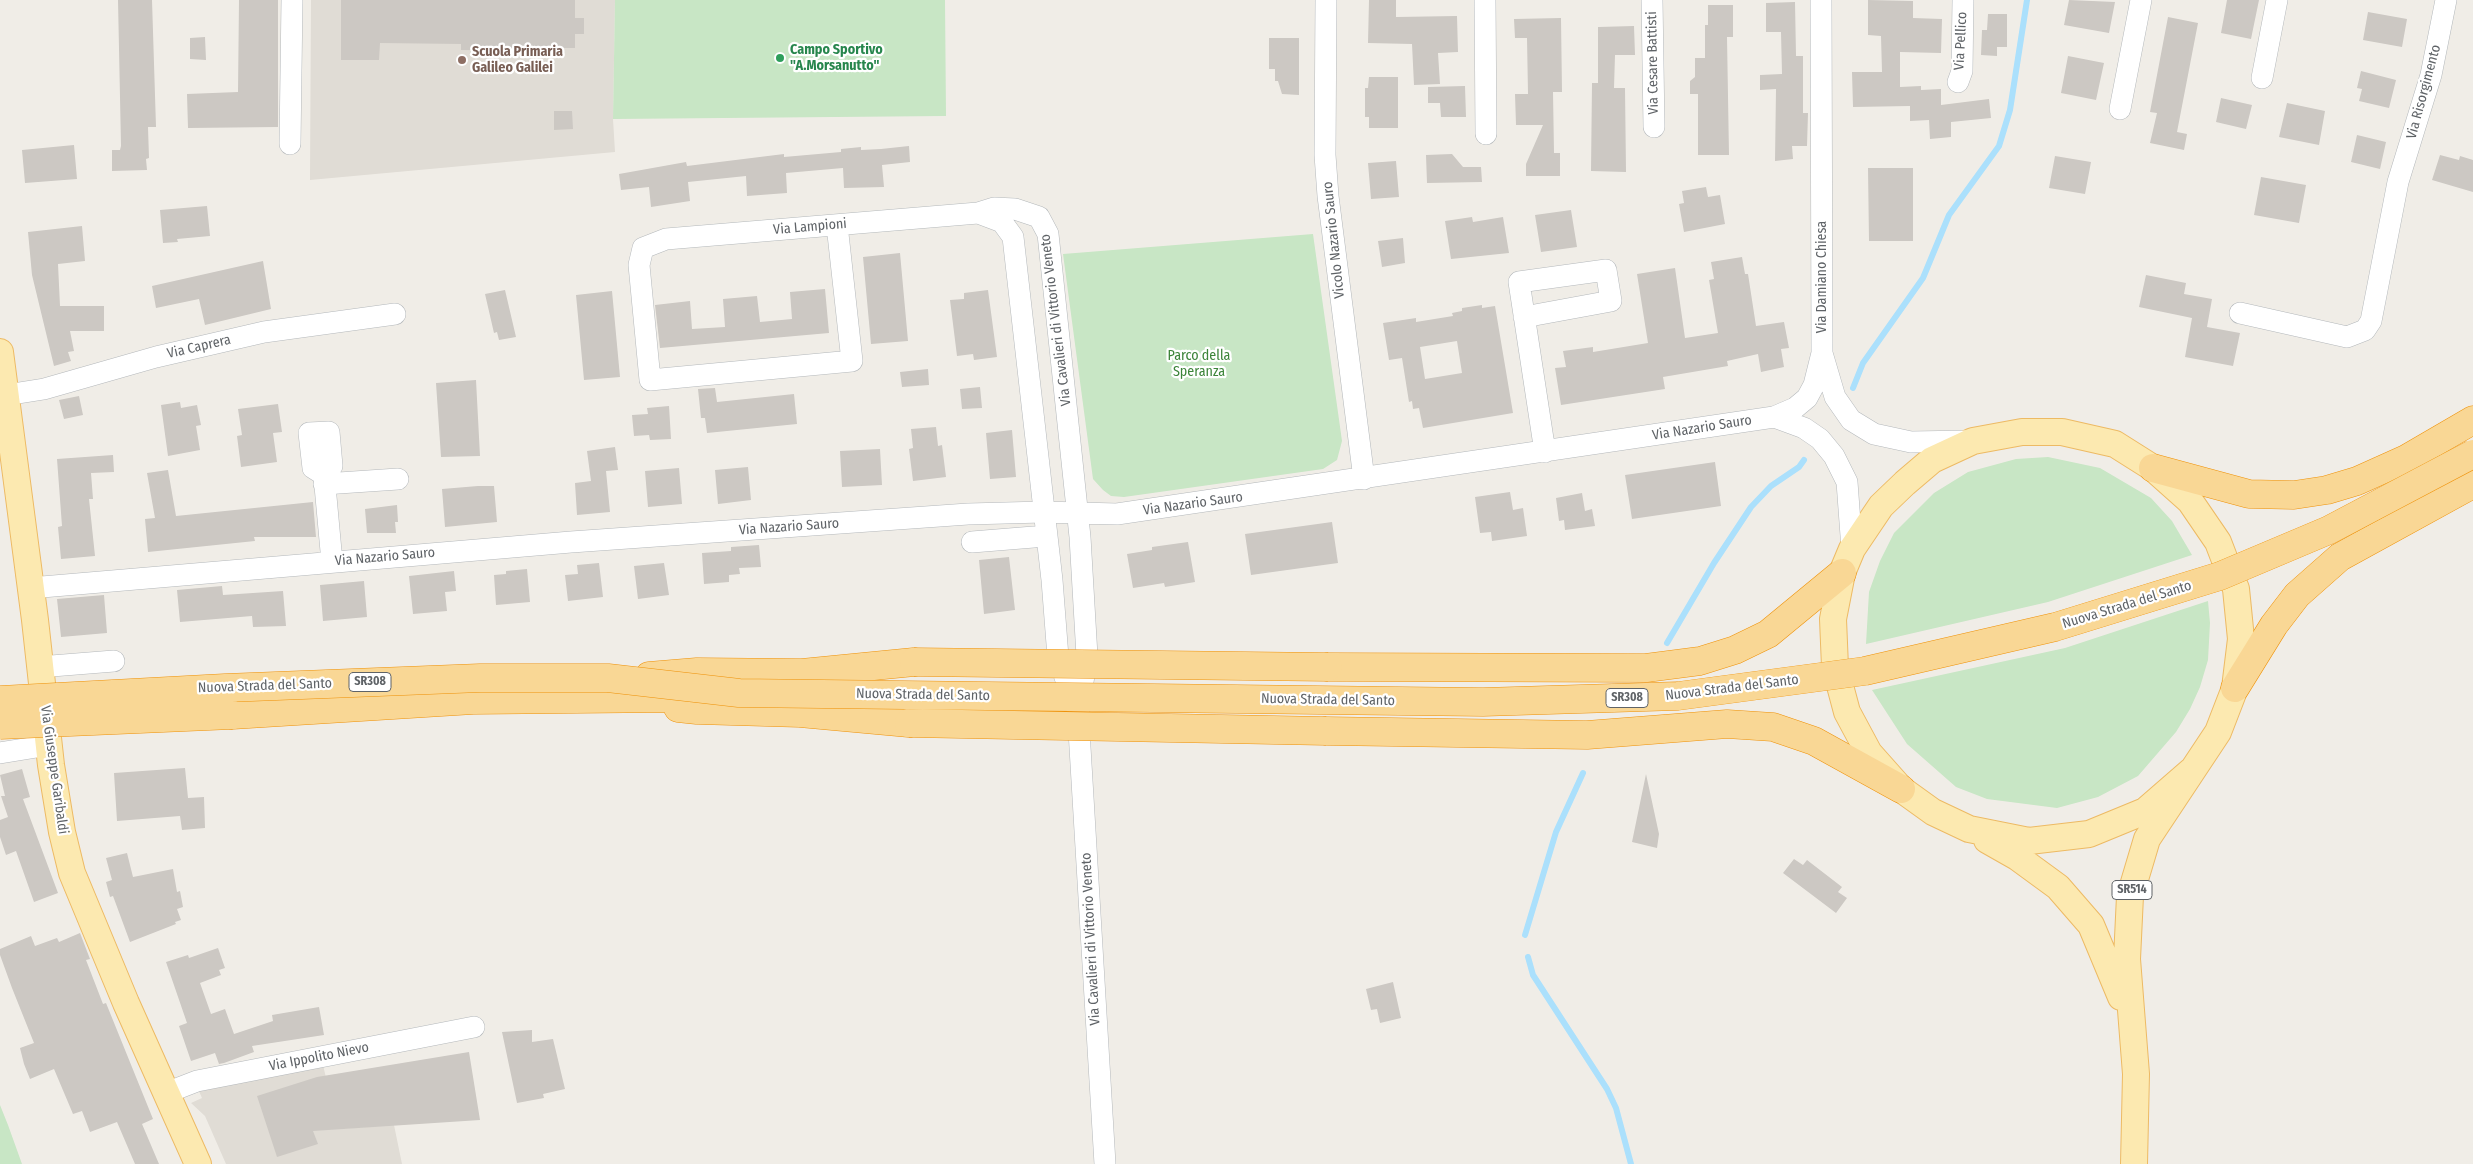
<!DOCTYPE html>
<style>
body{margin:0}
canvas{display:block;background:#f0ede7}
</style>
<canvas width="2473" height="1164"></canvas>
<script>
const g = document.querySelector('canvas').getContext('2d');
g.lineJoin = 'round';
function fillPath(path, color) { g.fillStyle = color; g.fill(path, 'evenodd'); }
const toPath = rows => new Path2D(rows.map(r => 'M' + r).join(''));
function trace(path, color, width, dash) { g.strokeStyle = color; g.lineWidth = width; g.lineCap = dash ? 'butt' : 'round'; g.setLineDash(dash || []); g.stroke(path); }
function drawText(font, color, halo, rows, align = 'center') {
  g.font = font + ' "Fira Sans Condensed",sans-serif'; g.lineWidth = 4.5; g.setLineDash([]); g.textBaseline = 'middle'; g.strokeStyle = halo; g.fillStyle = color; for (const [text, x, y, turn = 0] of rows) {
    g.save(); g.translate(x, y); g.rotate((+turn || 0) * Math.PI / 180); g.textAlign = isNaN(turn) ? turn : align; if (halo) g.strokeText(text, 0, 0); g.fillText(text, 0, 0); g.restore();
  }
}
fillPath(toPath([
 [311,0,615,0,613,119,615,152,310,180],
 [323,1065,338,1129,394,1125,402,1164,226,1164,205,1116,191,1103,202,1098,198,1089]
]), '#e0dcd5');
fillPath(toPath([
 [615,0,945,0,946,116,613,119],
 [1313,234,1342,441,1337,460,1323,469,1124,497,1111,496,1103,490,1093,479,1063,254],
 [2048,457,2100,468,2151,498,2172,521,2192,555,2048,602,1866,644,1869,592,1880,561,1894,533,1934,493,1968,472,2016,459],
 [2208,601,2210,623,2208,660,2200,687,2190,709,2176,732,2138,776,2098,797,2057,808,1987,799,1956,787,1907,744,1872,690,2065,648],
 [0,1105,8,1125,22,1164,0,1164]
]), '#c8e6c5');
trace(toPath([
 [1853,388,1863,363,1923,278,1949,215,1999,146,2010,110,2027,0],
 [1667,643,1714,563,1751,507,1771,486,1799,467,1804,460],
 [1525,935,1556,832,1583,773],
 [1528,957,1533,975,1607,1089,1616,1108,1631,1164]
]), '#abe0fc', 6);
fillPath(toPath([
 [118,0,152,0,156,127,148,127,149,158,146,159,147,170,112,171,112,150,120,150,121,146],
 [239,0,278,0,278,127,188,128,187,94,238,92],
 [341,0,575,0,575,18,584,18,584,34,575,34,575,48,559,48,559,51,461,50,461,44,380,43,379,60,341,60],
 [1369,0,1396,0,1396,17,1457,16,1458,52,1438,53,1440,84,1414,85,1412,44,1368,43],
 [1868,0,1913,1,1913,18,1942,19,1941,53,1900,52,1900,87,1921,86,1921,90,1941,89,1941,105,1989,99,1991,118,1951,122,1951,137,1930,139,1929,120,1910,121,1910,106,1853,107,1852,72,1882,72,1881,36,1868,35],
 [2069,0,2115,2,2109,33,2064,25],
 [2227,0,2259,0,2251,39,2221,33],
 [1795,2,1796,56,1803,56,1803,113,1808,113,1807,146,1792,146,1793,159,1775,161,1776,89,1760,90,1760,75,1782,74,1781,32,1766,32,1766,3],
 [1708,5,1733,5,1733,37,1727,37,1729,155,1698,155,1698,94,1690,94,1690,81,1695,77,1695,58,1705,58,1705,25,1708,25],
 [2368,12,2407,19,2402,47,2363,40],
 [1988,14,2007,14,2007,47,1997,47,1997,56,1981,55,1982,30,1987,30],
 [2168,17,2198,23,2177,132,2187,134,2184,150,2150,143,2157,113,2150,112],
 [1561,18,1562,92,1553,92,1554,153,1560,153,1560,176,1526,176,1526,164,1543,125,1516,125,1515,94,1528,94,1527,38,1515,38,1514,19],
 [1634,26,1635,55,1615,55,1614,88,1625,88,1626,172,1591,171,1592,83,1598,83,1598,27],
 [205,37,206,60,190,59,190,38],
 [1269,38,1299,38,1299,95,1282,94,1278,81,1275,81,1275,69,1269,69],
 [2068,56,2104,63,2096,100,2061,93],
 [2361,71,2396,80,2389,108,2359,101,2362,89,2357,88],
 [1369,77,1398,77,1398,128,1369,128,1369,117,1365,117,1365,88,1368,88],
 [1465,86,1466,117,1441,117,1440,103,1428,103,1428,87],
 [2221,98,2252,105,2246,129,2216,122],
 [2287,103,2325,111,2319,145,2279,137],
 [554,111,572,111,573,129,554,130],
 [2357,135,2386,142,2380,169,2351,162],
 [74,145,77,179,25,183,22,150],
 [909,146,910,162,882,165,884,187,844,188,843,168,786,173,787,193,747,196,746,176,688,182,690,201,651,207,649,187,621,190,619,174,686,162,687,166,784,154,784,157,841,152,841,149,861,147,861,150,881,149],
 [1452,154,1463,167,1481,167,1482,182,1427,183,1426,155],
 [2440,155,2459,160,2460,156,2473,160,2473,192,2432,180],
 [2055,156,2091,162,2085,194,2049,188],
 [1396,161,1399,197,1371,199,1368,163],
 [1868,168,1913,168,1913,241,1869,241],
 [2261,177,2306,185,2299,223,2254,215],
 [1706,187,1708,197,1720,195,1725,224,1684,232,1679,204,1684,203,1682,191],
 [207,206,210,236,177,239,178,242,163,243,160,210],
 [1571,210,1577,247,1541,252,1535,215],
 [1472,217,1473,222,1503,217,1509,253,1451,259,1445,221],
 [82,226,85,261,58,264,60,306,104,306,104,331,70,331,74,351,68,352,71,361,54,366,32,275,28,232],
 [1403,238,1405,263,1382,267,1378,241],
 [900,253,908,341,871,344,863,257],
 [1742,257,1745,274,1748,274,1756,326,1784,322,1789,348,1781,349,1784,367,1761,372,1758,354,1727,361,1728,366,1663,377,1665,389,1561,405,1555,368,1566,367,1563,351,1593,347,1593,352,1648,343,1637,274,1675,268,1685,338,1718,333,1709,280,1714,279,1711,262],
 [263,261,271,309,205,325,199,299,156,308,152,286],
 [2146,275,2186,283,2184,294,2212,299,2207,327,2240,333,2233,366,2185,357,2192,318,2139,307],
 [825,289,829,333,660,348,655,305,690,301,692,329,725,327,723,299,757,296,760,322,792,319,790,292],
 [505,290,516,337,499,340,497,332,494,333,485,294],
 [988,290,997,357,974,360,973,354,957,356,950,300,964,299,964,293],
 [612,291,620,377,584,380,576,295],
 [1482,305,1482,308,1495,306,1513,413,1423,428,1419,408,1413,409,1412,401,1409,402,1402,358,1389,360,1383,323,1416,318,1416,322,1453,316,1452,313,1462,311,1462,308],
 [1457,341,1462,373,1425,379,1420,347],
 [928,369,929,385,902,387,900,372],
 [476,380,480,456,441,457,436,383],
 [980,387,982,408,962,409,960,389],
 [715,388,717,402,794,394,797,424,707,433,705,418,701,418,698,389],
 [79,396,83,415,64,419,59,400],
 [180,402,181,408,197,405,201,425,196,426,200,450,168,456,161,405],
 [278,404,282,432,273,433,277,462,241,467,237,436,242,435,238,409],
 [669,406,671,439,650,440,649,435,634,436,632,415,648,414,647,408],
 [936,427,938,446,942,445,946,477,913,481,909,449,913,448,911,429],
 [1012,430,1016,477,990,479,986,433],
 [615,447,618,470,606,471,610,512,577,515,575,483,591,481,587,451],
 [880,449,882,485,842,487,840,451],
 [113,455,114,472,91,473,93,499,89,499,95,556,61,559,58,527,62,526,57,459],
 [1715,462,1721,506,1632,519,1625,475],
 [748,467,751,500,718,504,715,470],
 [679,468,682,504,648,507,645,471],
 [168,470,176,516,313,502,316,537,254,537,255,541,148,552,145,519,155,518,147,473],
 [478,486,494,486,497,522,445,527,442,489],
 [1510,492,1513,510,1523,508,1527,536,1492,541,1491,532,1480,533,1475,497],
 [1582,493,1585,511,1592,509,1595,526,1565,530,1564,520,1559,521,1556,498],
 [397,505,398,522,395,522,396,533,367,533,365,509],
 [1332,522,1338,563,1251,575,1245,534],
 [1188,542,1195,582,1165,587,1164,583,1133,588,1127,554,1152,550,1152,547],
 [759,545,761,567,739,568,740,574,729,575,729,582,704,584,702,553,731,551,731,547],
 [1009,557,1015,610,984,614,979,560],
 [599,563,603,597,568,601,565,575,578,574,577,565],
 [664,563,669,595,638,599,634,566],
 [527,569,530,602,496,605,494,575,506,574,506,571],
 [454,571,456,591,445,592,447,611,413,614,409,576],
 [364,581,367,617,323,621,320,585],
 [222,586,223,595,283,591,286,626,253,627,252,616,180,622,177,590],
 [104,595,107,633,61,637,57,599],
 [185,768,188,798,204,797,205,828,182,830,180,816,117,821,114,773],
 [22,769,30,797,23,799,58,893,34,902,16,851,6,855,0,837,0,820,8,817,1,796,5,796,0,775],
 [1646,774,1659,834,1657,848,1632,842],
 [127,853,133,877,173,869,177,892,180,891,183,907,177,909,181,920,175,922,176,924,130,942,113,896,110,897,106,882,112,880,106,858],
 [1794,859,1803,865,1807,860,1842,887,1838,892,1847,898,1836,913,1783,873],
 [80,933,90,959,86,960,103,1004,106,1003,153,1119,142,1124,159,1164,135,1164,117,1122,90,1132,82,1111,73,1114,54,1069,30,1079,24,1064,20,1048,34,1043,12,988,0,955,0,949,31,936,35,946,57,938,59,942],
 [218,948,225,968,219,970,221,975,200,983,211,1014,225,1009,234,1034,273,1021,272,1015,319,1007,324,1035,252,1046,254,1052,224,1063,219,1064,215,1053,191,1061,179,1026,187,1023,166,962,188,955,189,958],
 [1393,982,1401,1018,1380,1023,1377,1009,1371,1010,1366,989],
 [532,1030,532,1042,553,1039,565,1089,543,1094,544,1098,517,1103,502,1032],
 [469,1052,480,1120,313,1131,318,1144,277,1157,257,1096,317,1077]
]), '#ccc8c3');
const minor = toPath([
 [1326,0,1325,155,1328,196,1364,479],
 [1485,0,1486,134],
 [1652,0,1654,127],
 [1821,0,1822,353,1835,397,1851,420,1874,434,1911,442,1968,441],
 [2262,78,2277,0],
 [1958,82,1962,71,1963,0],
 [2120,109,2141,0],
 [290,144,292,0],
 [978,213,1002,222,1013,237,1052,580,1058,657,1076,709],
 [837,225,852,361,650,380,639,265,643,248,666,239,978,213,994,208,1015,209,1039,217,1048,234,1080,537,1087,656,1078,714,1105,1164],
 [2240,313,2347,337,2365,330,2371,321,2398,182,2431,75,2446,0],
 [1524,317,1611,301,1606,270,1519,282,1545,452],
 [6,395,44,389,156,357,264,332,395,314],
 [1774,417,1804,428,1820,439,1834,456,1847,482,1852,549],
 [324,475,313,468,309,433,329,432,332,466,324,475,332,562],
 [324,484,398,479],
 [972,542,1046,536],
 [30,588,571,542,968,514,1043,512,1117,514,1774,417,1795,408,1807,398,1814,385,1822,353],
 [39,667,114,661],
 [0,753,49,745],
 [166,1093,197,1081,474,1027]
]);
const major = toPath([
 [0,352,35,620,51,765,62,832,72,873,126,1003,198,1164],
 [1987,840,2017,857,2058,887,2091,925,2121,997],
 [2134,1164,2136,1074,2127,959,2130,896,2147,839,2218,732,2235,688,2241,639,2236,589,2218,542,2190,501,2153,468,2115,444,2062,432,2022,432,1973,441,1932,460,1905,483,1881,506,1852,549,1842,573,1833,619,1835,667,1847,712,1869,753,1901,789,1933,812,1969,829,2029,841,2089,834,2145,811,2191,771]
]);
const highway = toPath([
 [2153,468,2249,494,2294,495,2327,490,2357,481,2406,459,2473,420],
 [1328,667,1646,668,1700,661,1735,650,1768,634,1842,573],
 [649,676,697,672,802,673,914,662],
 [2235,688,2274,625,2297,595,2340,557,2473,484],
 [678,708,697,710,800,713,909,723],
 [232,715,473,700,675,698,702,696],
 [1326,731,1587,735,1727,724,1773,727,1814,741,1901,789]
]);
trace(minor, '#b4b8bb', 22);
trace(major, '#edba64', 28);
trace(highway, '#ef9209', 29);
trace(minor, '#fff', 21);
trace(major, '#fce9b0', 26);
trace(highway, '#f9d795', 28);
const highwayBridge = toPath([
 [914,662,1328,667],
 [0,700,225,688,480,678,608,678,739,693,1483,702,1678,696,1865,671,2055,627,2220,576,2329,530,2473,454],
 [909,723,1326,731],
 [0,725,232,715]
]);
trace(highwayBridge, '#ef9209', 29, []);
trace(highwayBridge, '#f9d795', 28);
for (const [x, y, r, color] of [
 [780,58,5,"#2e9e5b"],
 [462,60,5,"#8d6e63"]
]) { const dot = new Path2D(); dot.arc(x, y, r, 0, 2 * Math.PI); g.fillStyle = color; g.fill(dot); trace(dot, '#fff', 2); }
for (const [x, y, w] of [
 [370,682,42],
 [1627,698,42],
 [2132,890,40]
]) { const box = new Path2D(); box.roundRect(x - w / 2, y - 9.5, w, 19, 4); g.fillStyle = '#fff'; g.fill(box); trace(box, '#5f6367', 1); }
drawText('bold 12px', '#5f6367', null, [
 ["SR308",370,682],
 ["SR308",1627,698],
 ["SR514",2132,890]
]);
drawText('14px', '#5f6367', '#fff', [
 ["Via Pellico",1961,41,-87],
 ["Via Cesare Battisti",1653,63,-91],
 ["Via Risorgimento",2424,92,-75],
 ["Via Lampioni",810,227,-5],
 ["Vicolo Nazario Sauro",1334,240,-96],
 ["Via Damiano Chiesa",1822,277,-90],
 ["Via Cavalieri di Vittorio Veneto",1056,320,-97],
 ["Via Caprera",199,347,-13],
 ["Via Nazario Sauro",1702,428,-9],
 ["Via Nazario Sauro",1193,504,-8],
 ["Via Nazario Sauro",789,527,-4],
 ["Via Nazario Sauro",385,557,-5],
 ["Nuova Strada del Santo",2127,605,-17],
 ["Nuova Strada del Santo",265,686,-2],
 ["Nuova Strada del Santo",1732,688,-7],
 ["Nuova Strada del Santo",923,695,1],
 ["Nuova Strada del Santo",1328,700,1],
 ["Via Giuseppe Garibaldi",54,770,82],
 ["Via Cavalieri di Vittorio Veneto",1091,939,-93],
 ["Via Ippolito Nievo",319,1057,-11]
]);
drawText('bold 14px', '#27864d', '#fff', [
 ["Campo Sportivo",790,50],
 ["\"A.Morsanutto\"",790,66]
], 'left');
drawText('bold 14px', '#785e54', '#fff', [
 ["Scuola Primaria",472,52],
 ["Galileo Galilei",472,68]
], 'left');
drawText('14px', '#3c8439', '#fff', [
 ["Parco della",1199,356],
 ["Speranza",1199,372]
]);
</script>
